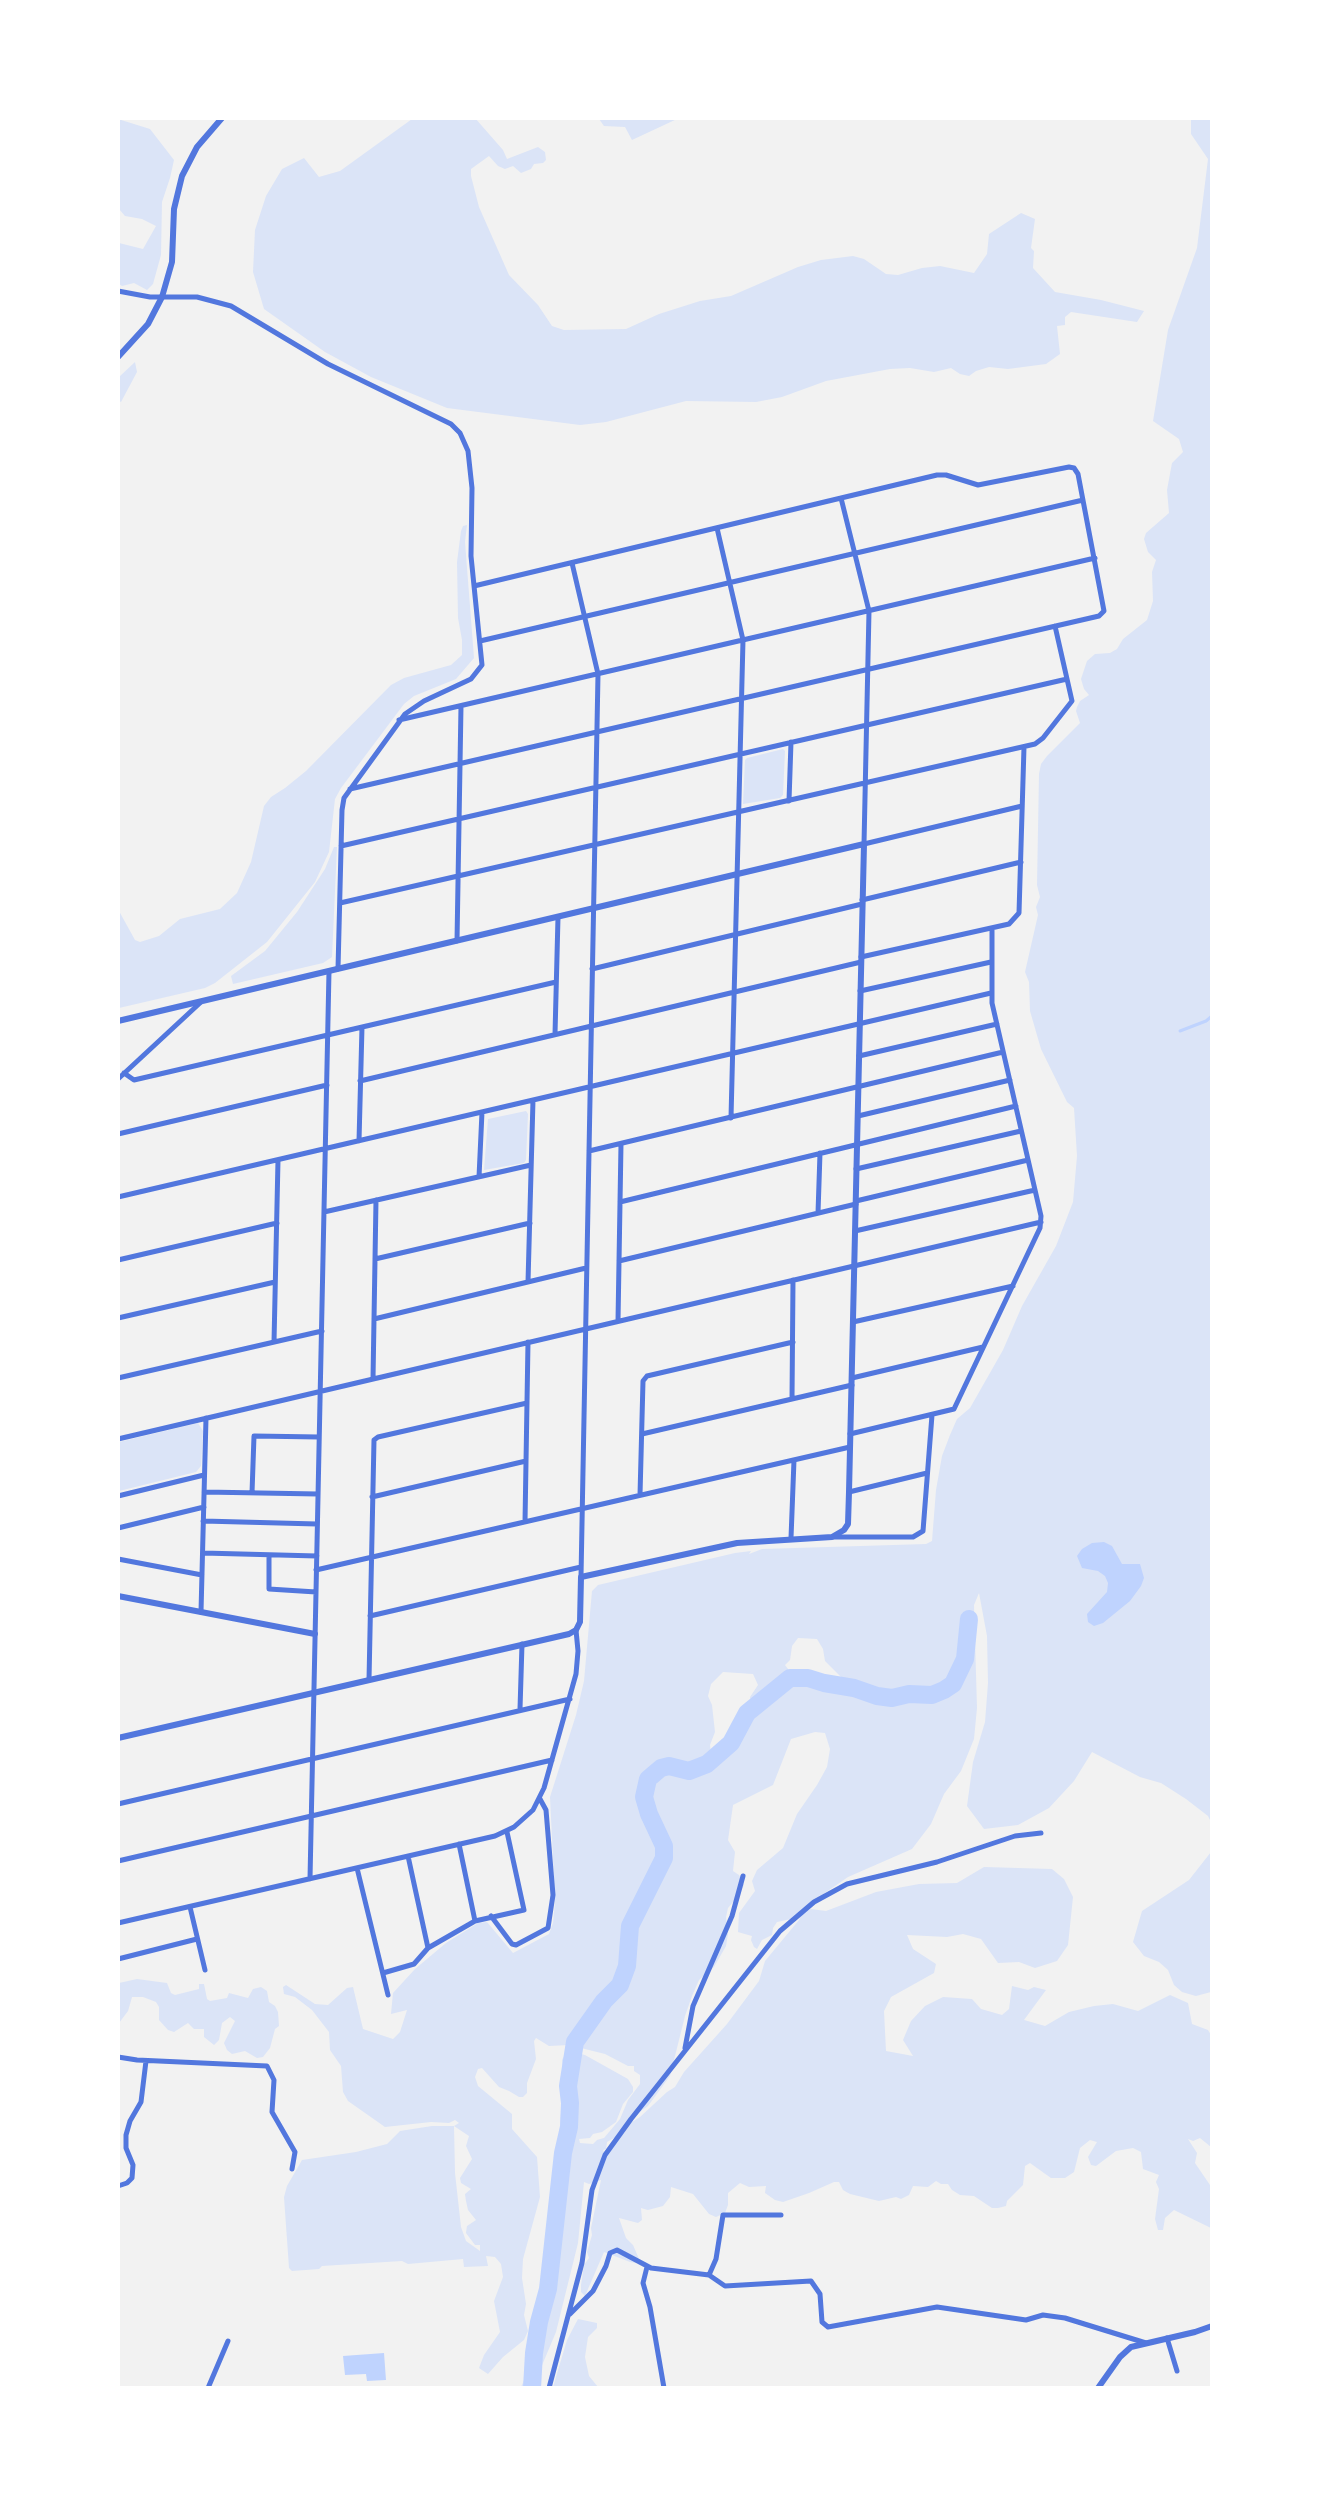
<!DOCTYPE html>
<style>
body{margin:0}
#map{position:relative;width:1330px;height:2506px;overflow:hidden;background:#f2f2f2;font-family:"Noto Sans",sans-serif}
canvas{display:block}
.frame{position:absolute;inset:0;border:120px solid #fff;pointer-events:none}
</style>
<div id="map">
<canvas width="1330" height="2506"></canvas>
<div class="frame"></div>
</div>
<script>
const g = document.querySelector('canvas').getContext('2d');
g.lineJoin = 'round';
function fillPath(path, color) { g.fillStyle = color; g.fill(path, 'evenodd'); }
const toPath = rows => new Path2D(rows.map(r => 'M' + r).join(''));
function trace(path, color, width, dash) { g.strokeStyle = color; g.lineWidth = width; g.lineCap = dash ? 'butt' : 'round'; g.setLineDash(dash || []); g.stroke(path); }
fillPath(toPath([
 [475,118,503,150,507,159,538,147,545,152,546,160,543,163,534,164,531,169,521,173,513,166,505,169,498,166,489,156,471,169,471,176,479,207,509,275,538,305,552,326,564,330,626,329,659,314,700,301,731,296,798,267,821,260,853,256,864,259,886,274,898,275,922,268,940,266,974,273,987,254,989,234,1021,213,1035,219,1031,248,1034,251,1033,268,1055,292,1101,300,1144,311,1137,322,1071,312,1065,317,1065,325,1057,326,1060,354,1046,364,1008,369,989,367,976,371,969,376,960,374,951,368,934,372,910,368,890,369,826,381,782,397,756,402,686,401,606,422,580,425,447,408,371,377,325,352,264,309,253,272,255,230,266,196,282,169,304,158,319,177,340,171,412,119],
 [118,119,150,129,174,160,170,178,162,202,161,255,153,284,147,290,134,283,122,286,119,284,119,243,143,249,156,226,142,219,125,216,119,209],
 [599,119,677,119,632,140,625,127,604,126],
 [1191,119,1211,119,1211,1822,1208,1816,1186,1799,1161,1783,1140,1777,1092,1752,1074,1781,1049,1808,1018,1825,984,1829,967,1806,973,1762,985,1722,988,1683,987,1636,979,1593,974,1605,977,1708,974,1739,961,1771,944,1794,931,1824,912,1849,848,1877,809,1904,791,1919,777,1922,773,1928,772,1935,762,1940,757,1949,754,1947,751,1940,752,1936,738,1932,739,1913,755,1891,752,1881,757,1870,783,1848,797,1814,817,1785,827,1767,830,1749,825,1733,815,1732,791,1739,773,1785,733,1805,728,1840,735,1852,733,1871,739,1875,744,1885,739,1895,728,1908,726,1917,728,1934,726,1946,714,1967,699,1980,692,1996,685,2016,670,2076,648,2106,641,2111,616,2137,607,2142,606,2149,603,2150,604,2152,629,2124,640,2117,667,2092,675,2087,684,2072,727,2024,759,1981,765,1961,799,1920,801,1914,811,1909,826,1911,876,1892,919,1884,957,1883,984,1867,1052,1869,1064,1879,1073,1897,1068,1945,1057,1961,1035,1968,1019,1962,998,1963,981,1939,963,1934,947,1937,907,1935,913,1949,936,1964,934,1973,891,1997,884,2011,886,2051,913,2056,903,2040,911,2021,925,2006,943,1997,972,1999,981,2009,1002,2015,1009,2009,1012,1986,1028,1990,1034,1987,1046,1990,1024,2020,1045,2026,1069,2012,1094,2006,1113,2004,1138,2011,1170,1995,1188,2003,1192,2024,1208,2030,1211,2035,1211,2147,1200,2138,1193,2141,1188,2139,1197,2153,1195,2163,1210,2185,1211,2228,1174,2210,1165,2218,1163,2230,1158,2230,1155,2219,1159,2189,1156,2182,1159,2175,1143,2169,1141,2152,1133,2148,1116,2151,1096,2166,1091,2165,1088,2157,1097,2142,1090,2140,1080,2148,1074,2172,1065,2178,1051,2178,1030,2163,1025,2166,1023,2185,1007,2201,1006,2206,998,2208,992,2208,974,2196,960,2195,952,2190,948,2184,941,2184,936,2181,928,2187,913,2186,909,2195,901,2199,896,2197,879,2201,850,2194,843,2190,839,2182,834,2182,809,2193,783,2202,775,2200,765,2193,766,2186,749,2187,740,2183,728,2193,728,2205,725,2213,716,2217,709,2214,693,2194,671,2187,670,2197,663,2206,648,2210,641,2208,642,2220,638,2223,619,2218,626,2238,633,2245,639,2259,636,2263,630,2262,604,2252,585,2296,581,2292,581,2285,584,2265,589,2258,587,2252,592,2235,591,2228,601,2180,589,2184,584,2182,578,2243,556,2332,535,2382,530,2387,521,2387,531,2366,537,2332,550,2285,551,2264,557,2239,560,2205,557,2168,563,2083,562,2060,565,2054,573,2052,585,2055,628,2079,633,2087,633,2092,623,2104,616,2122,602,2132,593,2134,590,2138,579,2139,580,2143,593,2144,597,2140,604,2138,620,2119,628,2100,640,2084,640,2075,634,2071,634,2066,628,2066,605,2054,569,2045,549,2046,536,2038,534,2041,536,2059,527,2083,527,2093,523,2097,519,2097,509,2091,499,2087,482,2068,478,2069,475,2077,478,2086,512,2114,512,2129,537,2157,540,2197,523,2259,522,2278,526,2304,524,2315,528,2331,524,2340,503,2357,488,2374,479,2368,484,2355,500,2332,494,2301,503,2277,501,2264,495,2257,486,2256,488,2266,464,2267,463,2259,408,2264,402,2261,322,2266,319,2269,292,2271,289,2268,284,2197,287,2186,302,2160,356,2152,387,2144,400,2131,432,2126,454,2126,459,2123,455,2120,449,2123,431,2122,385,2127,348,2101,343,2092,341,2066,330,2050,329,2032,312,2010,295,1997,284,1994,283,1987,286,1985,315,2004,328,2005,347,1988,353,1987,363,2029,393,2039,400,2032,407,2010,391,2014,393,1993,415,1969,446,1943,478,1923,487,1922,513,1953,549,1934,553,1923,555,1901,550,1797,576,1715,584,1681,592,1591,598,1585,735,1553,751,1551,749,1554,762,1549,926,1544,932,1541,936,1490,942,1456,950,1435,957,1419,970,1408,1003,1350,1022,1306,1056,1246,1073,1202,1077,1156,1074,1108,1067,1102,1041,1049,1030,1011,1029,982,1025,972,1038,915,1036,907,1040,897,1037,885,1039,774,1041,764,1047,756,1080,723,1076,711,1077,707,1080,701,1089,695,1084,689,1081,679,1087,661,1095,654,1110,653,1117,649,1123,639,1147,620,1153,601,1152,572,1156,560,1148,552,1144,539,1146,533,1169,513,1167,490,1172,463,1183,452,1179,439,1153,421,1168,330,1197,248,1208,159,1191,134],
 [798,1638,817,1639,823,1649,825,1661,843,1679,833,1692,810,1686,793,1685,781,1695,770,1699,744,1729,740,1718,736,1721,725,1739,711,1753,710,1745,715,1732,712,1705,708,1696,711,1684,723,1672,753,1674,758,1685,750,1697,753,1718,769,1687,776,1683,788,1683,794,1677,785,1665,790,1660,792,1646],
 [454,2126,469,2136,466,2146,472,2159,460,2178,461,2183,471,2189,465,2194,466,2201,468,2210,476,2220,467,2226,466,2233,475,2245,480,2245,480,2251,466,2241,461,2227,455,2173],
 [135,362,137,372,121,402,119,401,119,377],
 [467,525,465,542,474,658,456,679,414,696,404,704,341,788,335,799,329,852,315,882,267,942,215,983,205,988,119,1008,119,911,135,940,140,942,159,936,180,919,220,909,237,893,251,862,264,806,271,797,285,788,306,771,391,685,404,678,451,665,462,655,462,640,458,618,457,562,461,531,463,526],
 [783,749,785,751,783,795,780,798,743,804,745,760,747,758],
 [334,847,337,847,332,957,323,963,233,984,231,976,265,951,297,912,325,869],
 [526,1111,528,1114,526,1160,524,1163,484,1170,488,1119],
 [198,1423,203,1431,201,1466,196,1472,119,1491,119,1442],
 [1211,1852,1211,1992,1196,1996,1182,1992,1174,1985,1168,1970,1159,1962,1144,1956,1133,1942,1142,1911,1189,1880],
 [137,1979,167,1983,171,1993,175,1995,199,1989,199,1984,204,1984,207,1999,210,2001,227,1998,229,1993,248,1998,253,1989,261,1987,267,1991,269,2002,275,2006,278,2012,279,2026,275,2029,270,2048,263,2057,257,2058,245,2051,232,2054,227,2050,224,2043,235,2021,230,2017,222,2023,219,2040,214,2045,204,2037,204,2029,194,2029,188,2023,174,2032,168,2030,159,2020,159,2007,156,2002,143,1997,132,1997,128,2011,119,2023,119,1983],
 [578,2319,597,2323,597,2328,588,2337,585,2357,589,2376,598,2387,553,2387,567,2340]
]), '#dbe4f7');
fillPath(toPath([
 [1104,1542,1112,1546,1122,1564,1140,1564,1144,1578,1141,1586,1130,1601,1103,1623,1094,1626,1088,1622,1087,1614,1107,1592,1108,1583,1105,1576,1098,1571,1082,1568,1077,1556,1082,1549,1092,1543],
 [384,2353,386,2380,367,2381,366,2374,345,2375,343,2356]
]), '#bfd3fe');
trace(toPath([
 [1180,1031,1206,1021,1212,1016]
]), '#bfd3fe', 3);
trace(toPath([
 [532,2388,534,2353,539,2322,548,2289,563,2153,569,2127,570,2103,568,2086,575,2042,604,2001,620,1985,627,1966,630,1926,664,1858,664,1846,649,1814,644,1797,648,1779,661,1768,669,1766,689,1771,707,1764,731,1743,747,1713,790,1678,808,1678,824,1683,854,1688,877,1696,892,1698,909,1694,932,1695,944,1690,953,1684,965,1659,969,1619]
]), '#bfd3fe', 18);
trace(toPath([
 [118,291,150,297,197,297,231,306,328,364,451,424,460,433,468,451,472,488,471,556,482,665,471,679,424,701,405,714,344,798,342,810,338,969],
 [841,498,869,611,864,844,1022,806],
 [717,528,743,640,731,1118],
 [572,563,598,674,581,1577],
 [480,641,1083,500],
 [399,720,1095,558],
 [350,789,1099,616,1104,611,1078,474,1074,468,1069,467,978,485,946,475,937,475,474,586],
 [789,801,791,742],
 [341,846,1067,679],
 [862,900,1021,862],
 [340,903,1035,744,1043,738,1072,701,1055,626],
 [457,941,461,706],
 [861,957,1009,924,1019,913,1024,747],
 [592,969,862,904],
 [860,991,991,962],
 [555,1034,558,917],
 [859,1056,997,1024],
 [124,1073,134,1080,556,982],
 [118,1079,201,1002],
 [360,1081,861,962],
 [858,1116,1010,1080],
 [118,1134,327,1085],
 [359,1141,362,1027],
 [589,1151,1003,1052],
 [856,1169,1021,1131],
 [479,1177,482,1112],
 [118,1197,991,993],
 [856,1201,1028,1160],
 [620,1202,1016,1106],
 [324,1212,531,1165],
 [818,1213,820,1153],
 [855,1231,1035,1190],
 [375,1259,530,1223],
 [118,1260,277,1223],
 [619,1261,856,1204],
 [528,1282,533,1100],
 [118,1318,275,1282],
 [374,1319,586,1268],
 [618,1321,621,1144],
 [853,1322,1013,1286],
 [274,1342,278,1160],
 [118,1378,322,1331],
 [852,1378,983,1347],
 [373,1379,376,1200],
 [792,1399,793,1280],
 [642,1434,852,1385],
 [850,1434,954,1409,1040,1228,1041,1216,992,1003,992,928],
 [118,1439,1041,1222],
 [204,1492,318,1494],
 [849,1492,927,1473],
 [252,1493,254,1436,319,1437],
 [640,1495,643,1381,647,1376,793,1342],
 [118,1496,204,1475],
 [372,1497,526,1461],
 [203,1521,317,1524],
 [525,1522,528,1342],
 [118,1528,204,1507],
 [833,1537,913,1537,923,1531,932,1415],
 [791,1538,794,1460],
 [203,1553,317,1556],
 [269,1555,269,1589,316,1592],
 [118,1559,202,1575],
 [316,1570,850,1447],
 [201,1612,206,1418],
 [370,1616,581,1567],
 [369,1680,374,1440,378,1437,527,1403],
 [520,1709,522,1644],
 [118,1804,570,1699],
 [459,1844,475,1921],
 [408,1856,428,1948],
 [118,1861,552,1760],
 [357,1868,388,1995],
 [310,1879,329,971],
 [190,1907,205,1970],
 [491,1916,512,1944,516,1945,548,1928,553,1895,546,1810,540,1799],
 [118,1923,495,1836,514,1827,533,1810,544,1788,576,1674,578,1651,576,1630],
 [118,1959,197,1939],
 [383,1973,414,1964,428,1948,475,1921,524,1910,507,1832],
 [685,2048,693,2006,732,1916,743,1876],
 [118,2057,137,2060,267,2066,274,2080,272,2112,295,2152,292,2169],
 [118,2186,127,2183,132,2178,133,2165,126,2148,126,2135,130,2121,141,2102,146,2061],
 [647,2267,643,2283,650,2307,664,2388],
 [709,2275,716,2259,723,2215,781,2215],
 [570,2314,593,2291,606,2266,610,2253,617,2250,651,2268,709,2275,725,2286,811,2281,820,2294,822,2322,828,2327,937,2307,1026,2320,1043,2315,1065,2318,1146,2343],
 [1167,2338,1177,2371],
 [208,2388,228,2341],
 [549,2388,582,2263,592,2190,605,2155,631,2119,780,1931,814,1902,847,1884,937,1862,1015,1836,1041,1833]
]), '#5277de', 5);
trace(toPath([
 [118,357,148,324,162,297,172,262,174,209,182,176,197,147,222,118],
 [118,1021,864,844,849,1492,848,1524,844,1530,832,1537,737,1543,581,1577,580,1622,576,1630,569,1634,118,1738],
 [118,1596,315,1634],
 [1098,2388,1120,2357,1131,2347,1195,2332,1212,2326]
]), '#5277de', 6);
</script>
